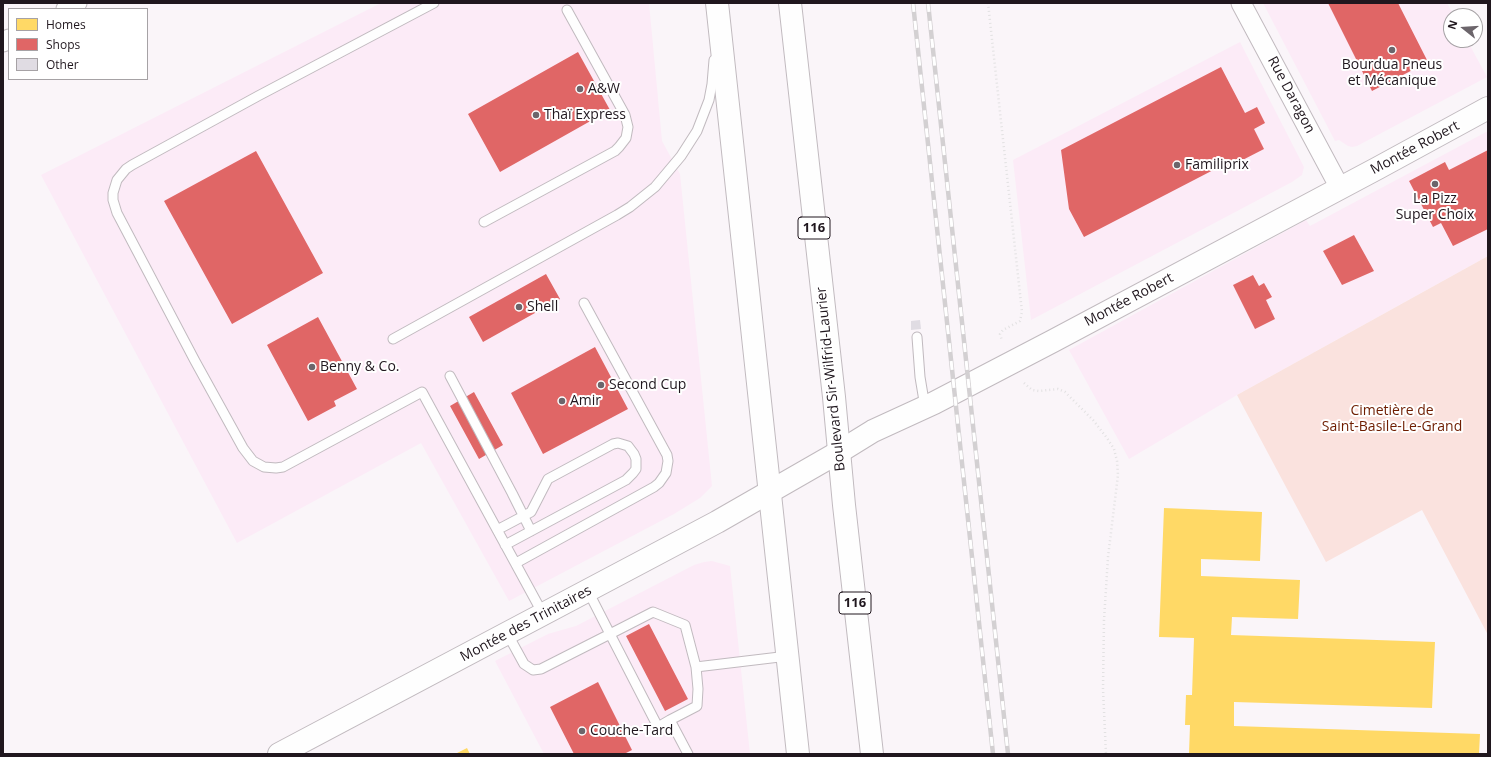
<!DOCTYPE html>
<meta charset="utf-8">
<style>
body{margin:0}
#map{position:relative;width:1491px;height:757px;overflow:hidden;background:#faf5f9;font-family:"Open Sans",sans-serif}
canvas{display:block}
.frame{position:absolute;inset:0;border:4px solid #20171e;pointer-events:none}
.legend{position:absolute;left:8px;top:8px;width:140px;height:72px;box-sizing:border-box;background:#fff;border:1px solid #a6a2a5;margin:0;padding:5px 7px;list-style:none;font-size:12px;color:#20171e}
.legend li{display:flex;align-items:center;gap:8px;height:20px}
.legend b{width:20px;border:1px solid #a6a2a5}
.north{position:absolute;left:1443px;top:8px;width:40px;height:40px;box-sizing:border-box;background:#fff;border:1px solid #a6a2a5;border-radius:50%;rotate:287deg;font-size:11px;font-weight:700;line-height:16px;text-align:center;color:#20171e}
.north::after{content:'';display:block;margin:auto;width:14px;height:18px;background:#6c656b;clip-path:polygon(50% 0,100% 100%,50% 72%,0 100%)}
</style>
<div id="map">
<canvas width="1491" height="757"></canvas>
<div class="frame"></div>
<ul class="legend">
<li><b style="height:11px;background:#ffd966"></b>Homes</li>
<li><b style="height:11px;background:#e06666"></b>Shops</li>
<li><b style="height:11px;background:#e0dce3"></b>Other</li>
</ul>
<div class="north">N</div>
</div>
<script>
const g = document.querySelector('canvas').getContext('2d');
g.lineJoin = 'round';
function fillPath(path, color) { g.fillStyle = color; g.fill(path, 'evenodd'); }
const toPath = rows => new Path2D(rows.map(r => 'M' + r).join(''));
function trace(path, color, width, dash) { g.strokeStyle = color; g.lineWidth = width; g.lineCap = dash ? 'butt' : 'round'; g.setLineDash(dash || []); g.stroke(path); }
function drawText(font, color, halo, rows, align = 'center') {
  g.font = font + ' "Open Sans",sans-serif'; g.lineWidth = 4; g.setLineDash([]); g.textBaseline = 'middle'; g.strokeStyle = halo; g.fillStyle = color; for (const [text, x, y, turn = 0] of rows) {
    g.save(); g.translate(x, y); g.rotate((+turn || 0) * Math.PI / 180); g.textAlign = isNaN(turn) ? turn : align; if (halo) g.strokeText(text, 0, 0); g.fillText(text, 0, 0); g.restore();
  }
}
fillPath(toPath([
 [381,3,649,3,662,141,680,174,712,486,700,498,674,514,509,601,421,443,237,543,41,175],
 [1263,3,1447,3,1454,16,1451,16,1451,40,1467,40,1487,77,1357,146,1352,147,1348,146,1339,140,1335,141],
 [1240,42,1304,167,1302,175,1292,182,1031,320,1013,160],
 [1488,131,1488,256,1237,395,1129,459,1069,350,1306,220,1310,226],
 [712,561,730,566,750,754,544,754,495,661,548,634,576,626,694,565,704,562]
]), '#fcebf7');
fillPath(toPath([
 [1488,256,1488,635,1422,510,1326,562,1237,395]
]), '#fae2de');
fillPath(toPath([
 [1164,508,1262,512,1260,561,1201,559,1201,576,1300,580,1298,619,1232,617,1231,635,1435,642,1432,708,1234,702,1234,726,1480,734,1479,754,1189,754,1190,725,1185,725,1186,695,1192,695,1194,638,1159,637],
 [467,748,470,754,455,754]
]), '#ffd966');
fillPath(toPath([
 [1328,3,1398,3,1428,62,1372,91],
 [578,52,610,110,500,172,468,114],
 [1221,67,1245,113,1257,107,1265,123,1254,129,1264,149,1225,169,1223,165,1084,237,1069,209,1061,150],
 [1488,150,1488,229,1453,246,1441,223,1433,227,1409,181,1445,162,1449,170],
 [256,151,323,273,232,324,164,201],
 [1354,235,1374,271,1342,285,1323,251],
 [546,274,560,299,483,342,469,317],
 [1253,275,1259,286,1264,283,1272,297,1266,300,1275,319,1255,329,1233,285],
 [318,317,357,389,334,401,336,406,308,421,267,345],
 [595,347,628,409,543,454,511,393],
 [474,392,503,445,479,459,450,406],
 [649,624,688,699,665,711,626,636],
 [598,682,632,750,624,754,574,754,550,707]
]), '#e06666');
fillPath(toPath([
 [920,320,921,329,911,330,911,321]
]), '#e0dce3');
const lane = toPath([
 [434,3,258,96,132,165,126,169,117,180,113,193,113,200,117,213,195,361,243,448,253,461,264,467,276,468,283,467,422,392,543,614],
 [484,222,615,151,619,147,626,138,628,127,625,115,567,10],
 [917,337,920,377,925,407],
 [393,339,617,215,630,207,655,187,681,156,697,131,709,100,712,84,714,60],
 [450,376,512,493,531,531],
 [497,530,531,512,548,479,613,444,618,443,628,446,634,454,636,459,636,469,633,473,626,480,505,545],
 [516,563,654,487,659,483,666,473,668,461,667,455,584,303],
 [588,591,610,634,653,612,685,625,696,667,788,656],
 [507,633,524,664,533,670,541,669,610,634,658,727,670,720,688,754],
 [670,720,697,706,698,689,696,667]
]);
const street = toPath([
 [1241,3,1340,188],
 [66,9,77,3],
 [3,42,9,39]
]);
const secondary = toPath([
 [279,754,717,522,839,452,873,431,934,403,1053,341,1378,168,1488,108]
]);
const primary = toPath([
 [717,3,798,754],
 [790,3,834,397,844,505,872,754]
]);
trace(lane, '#c1babf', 11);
trace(street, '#c1babf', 21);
trace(secondary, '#c1babf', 24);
trace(primary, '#c1babf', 24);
trace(toPath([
 [988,3,1022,312,1020,321,1003,330,1000,334,1002,341],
 [1024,383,1032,390,1039,391,1058,389,1065,392,1093,420,1107,438,1114,449,1117,461,1118,475,1108,557,1104,620,1103,689,1106,754]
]), '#e2e1e2', 2.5, [1, 3]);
trace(lane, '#fefefe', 9);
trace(street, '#fefefe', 19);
trace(secondary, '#fefefe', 22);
trace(primary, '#fefefe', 22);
const rail = toPath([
 [913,3,993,754],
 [928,3,1008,754]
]);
trace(rail, '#d3d0d2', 4.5);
trace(rail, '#fff', 3, [9]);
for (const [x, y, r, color] of [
 [1392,50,4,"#6c656b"],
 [580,89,4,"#6c656b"],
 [536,115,4,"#6c656b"],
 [1177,165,4,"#6c656b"],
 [1435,184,4,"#6c656b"],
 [519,307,4,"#6c656b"],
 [312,367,4,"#6c656b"],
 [601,385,4,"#6c656b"],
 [562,401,4,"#6c656b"],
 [582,731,4,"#6c656b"]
]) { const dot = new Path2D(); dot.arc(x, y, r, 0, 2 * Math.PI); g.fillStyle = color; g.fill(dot); trace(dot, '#fff', 1.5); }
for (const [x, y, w] of [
 [814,228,32],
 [855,603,32]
]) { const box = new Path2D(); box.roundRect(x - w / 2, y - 11, w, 22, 3); g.fillStyle = '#fff'; g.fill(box); trace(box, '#20171e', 1); }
drawText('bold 13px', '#20171e', null, [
 ["116",814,228],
 ["116",855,603]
]);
drawText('14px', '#20171e', '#fff', [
 ["Bourdua Pneus",1392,65,"center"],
 ["et Mécanique",1392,81,"center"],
 ["A&W",588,89],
 ["Thaï Express",544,115],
 ["Familiprix",1185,165],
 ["La Pizz",1435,199,"center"],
 ["Super Choix",1435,215,"center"],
 ["Shell",527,307],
 ["Benny & Co.",320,367],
 ["Second Cup",609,385],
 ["Amir",570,401],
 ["Couche-Tard",590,731]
], 'left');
drawText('14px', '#20171e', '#fff', [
 ["Rue Daragon",1291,95,62],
 ["Montée Robert",1415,148,-28],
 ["Montée Robert",1129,300,-28],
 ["Boulevard Sir-Wilfrid-Laurier",831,379,-96],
 ["Montée des Trinitaires",526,624,-28]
]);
drawText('14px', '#6e1d00', '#fff', [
 ["Cimetière de",1392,411],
 ["Saint-Basile-Le-Grand",1392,427]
]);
</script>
